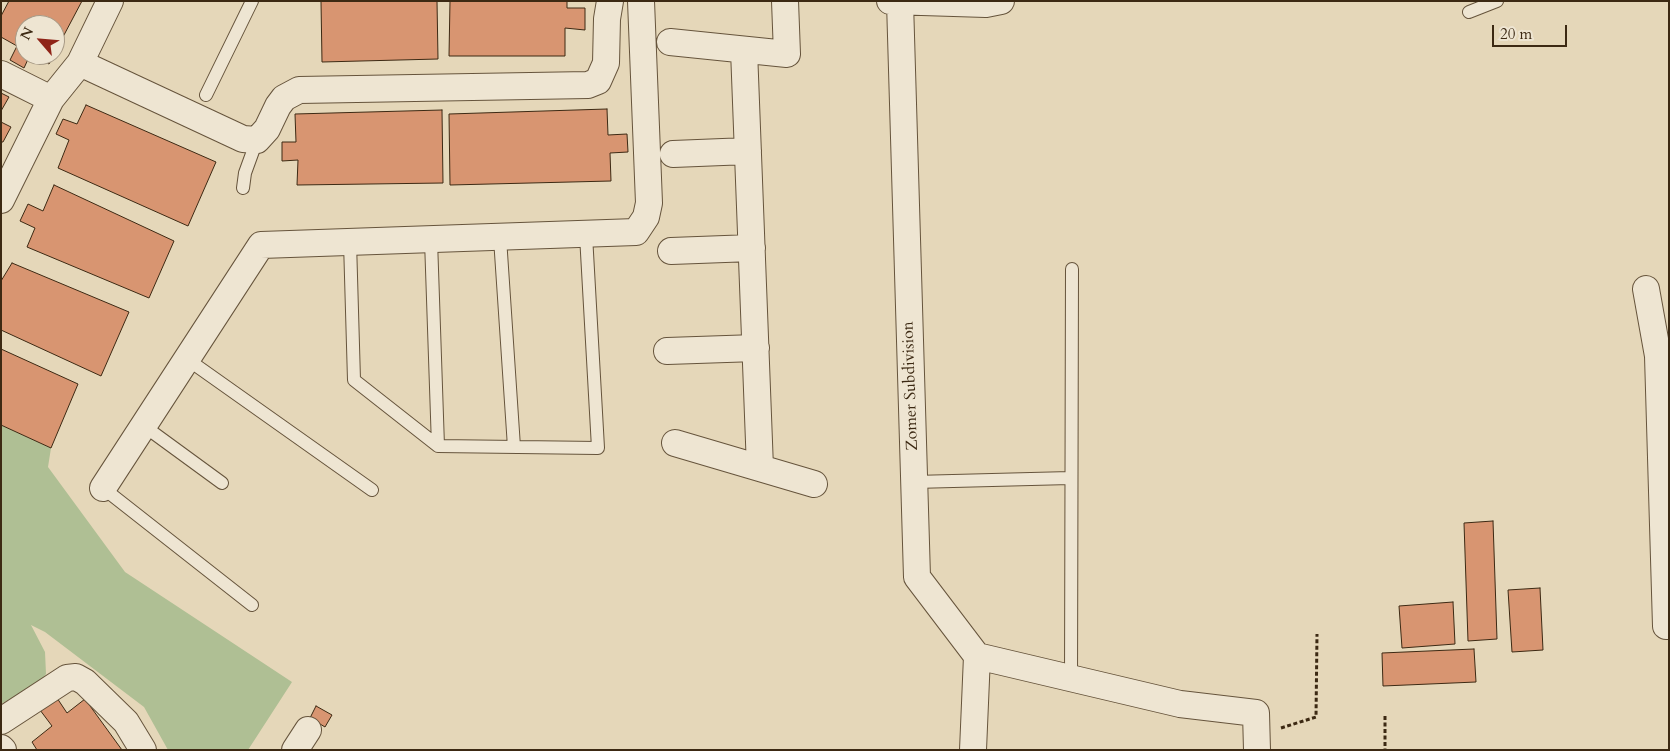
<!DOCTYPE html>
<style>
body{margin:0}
#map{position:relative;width:1670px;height:751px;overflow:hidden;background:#e5d7b9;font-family:Cardo,serif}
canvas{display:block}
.frame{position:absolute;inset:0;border:2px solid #3c2913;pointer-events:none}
.north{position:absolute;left:15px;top:15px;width:50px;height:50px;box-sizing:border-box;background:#eee5d2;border:1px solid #a79a86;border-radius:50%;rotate:297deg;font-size:14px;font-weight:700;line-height:20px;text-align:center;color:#3c2913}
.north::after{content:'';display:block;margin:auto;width:18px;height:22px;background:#8f2418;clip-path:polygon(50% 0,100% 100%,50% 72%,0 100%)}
.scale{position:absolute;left:1492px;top:25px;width:75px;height:22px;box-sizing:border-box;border:2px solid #3c2913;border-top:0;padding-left:6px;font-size:15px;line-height:18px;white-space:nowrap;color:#3c2913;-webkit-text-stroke:4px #eee5d2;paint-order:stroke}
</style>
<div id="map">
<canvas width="1670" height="751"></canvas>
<div class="frame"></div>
<div class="north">N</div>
<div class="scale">20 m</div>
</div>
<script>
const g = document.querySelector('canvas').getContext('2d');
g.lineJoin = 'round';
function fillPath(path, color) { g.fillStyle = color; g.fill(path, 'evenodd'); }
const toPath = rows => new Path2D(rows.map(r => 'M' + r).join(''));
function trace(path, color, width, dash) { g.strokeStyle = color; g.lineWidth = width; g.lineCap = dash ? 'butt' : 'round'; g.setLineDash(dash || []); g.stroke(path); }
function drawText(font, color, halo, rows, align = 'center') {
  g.font = font + ' Cardo,serif'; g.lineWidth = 4.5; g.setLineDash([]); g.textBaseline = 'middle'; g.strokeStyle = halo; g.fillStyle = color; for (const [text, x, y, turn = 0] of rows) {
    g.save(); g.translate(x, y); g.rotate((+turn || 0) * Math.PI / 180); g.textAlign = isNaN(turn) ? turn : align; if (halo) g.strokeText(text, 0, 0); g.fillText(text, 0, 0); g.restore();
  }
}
fillPath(toPath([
 [1,425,51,448,48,467,125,572,292,682,248,750,168,750,144,707,45,632,31,625,45,652,46,674,40,682,1,704]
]), '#afbf94');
const building = toPath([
 [9,1,82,1,55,52,55,25,25,25,25,55,30,55,24,68,10,60,17,46,1,37,1,16,9,1],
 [321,1,437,1,438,59,322,62,321,1],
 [450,1,567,1,567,8,585,8,585,30,565,28,565,56,449,56,450,1],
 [33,55,54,55,49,64,33,55],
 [1,93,9,97,1,111,1,93],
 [86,105,216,162,188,226,58,168,69,140,56,134,63,119,77,124,86,105],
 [607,109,608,135,627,134,628,152,610,153,611,181,450,185,449,114,607,109],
 [442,110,443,183,297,185,298,160,282,161,282,142,296,142,295,114,442,110],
 [1,122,11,127,3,142,1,142,1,122],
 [54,185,174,241,149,298,27,247,35,228,20,221,28,204,43,211,54,185],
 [12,263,129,312,101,376,1,330,1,281,12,263],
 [1,349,78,384,51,448,1,425,1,349],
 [1493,521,1497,639,1468,641,1464,523,1493,521],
 [1540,588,1543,650,1512,652,1508,590,1540,588],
 [1453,602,1455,644,1402,648,1399,606,1453,602],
 [1474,649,1476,682,1383,686,1382,653,1474,649],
 [57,698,67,713,85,699,122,750,37,750,32,742,52,726,40,710,57,698],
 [316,706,332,715,325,727,310,718,316,706]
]);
fillPath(building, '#d89571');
trace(building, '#3c2913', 1);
const service = toPath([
 [1469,12,1497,1],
 [206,95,252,1],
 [243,188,245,173,257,140],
 [500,238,514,447],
 [431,240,438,446],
 [350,242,354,380,438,446,598,448,586,235],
 [187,359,372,490],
 [144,426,222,483],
 [914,482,1070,478],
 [103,488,252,605],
 [1071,679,1072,269]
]);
const minor = toPath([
 [890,1,986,4,1001,1],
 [900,2,917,577,977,656,973,750],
 [670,42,787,54,785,1],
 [744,50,760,468],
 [80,63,243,139,257,140,267,129,278,106,284,98,299,90,588,85,598,81,606,63,607,19,610,1],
 [1,74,51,99],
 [673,154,748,151],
 [1,200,51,99,80,63,110,1],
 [671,251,752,248],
 [1646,289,1658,356,1666,626,1669,626],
 [667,351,756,348],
 [675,443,814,484],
 [103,488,261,245,636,232,646,217,649,203,641,1],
 [977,656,1180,704,1256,713,1257,750],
 [1,721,67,678,76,677,85,682,126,722,143,750],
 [1,748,3,750],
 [295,750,308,730]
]);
trace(service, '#66543c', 14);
trace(minor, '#66543c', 28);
trace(toPath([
 [1385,716,1385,750],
 [1281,728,1316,717,1317,634]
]), '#3c2913', 3, [4, 2.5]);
trace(service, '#eee5d2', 12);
trace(minor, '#eee5d2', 26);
drawText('16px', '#3c2913', '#eee5d2', [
 ["Zomer Subdivision",911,386,-92]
]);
</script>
